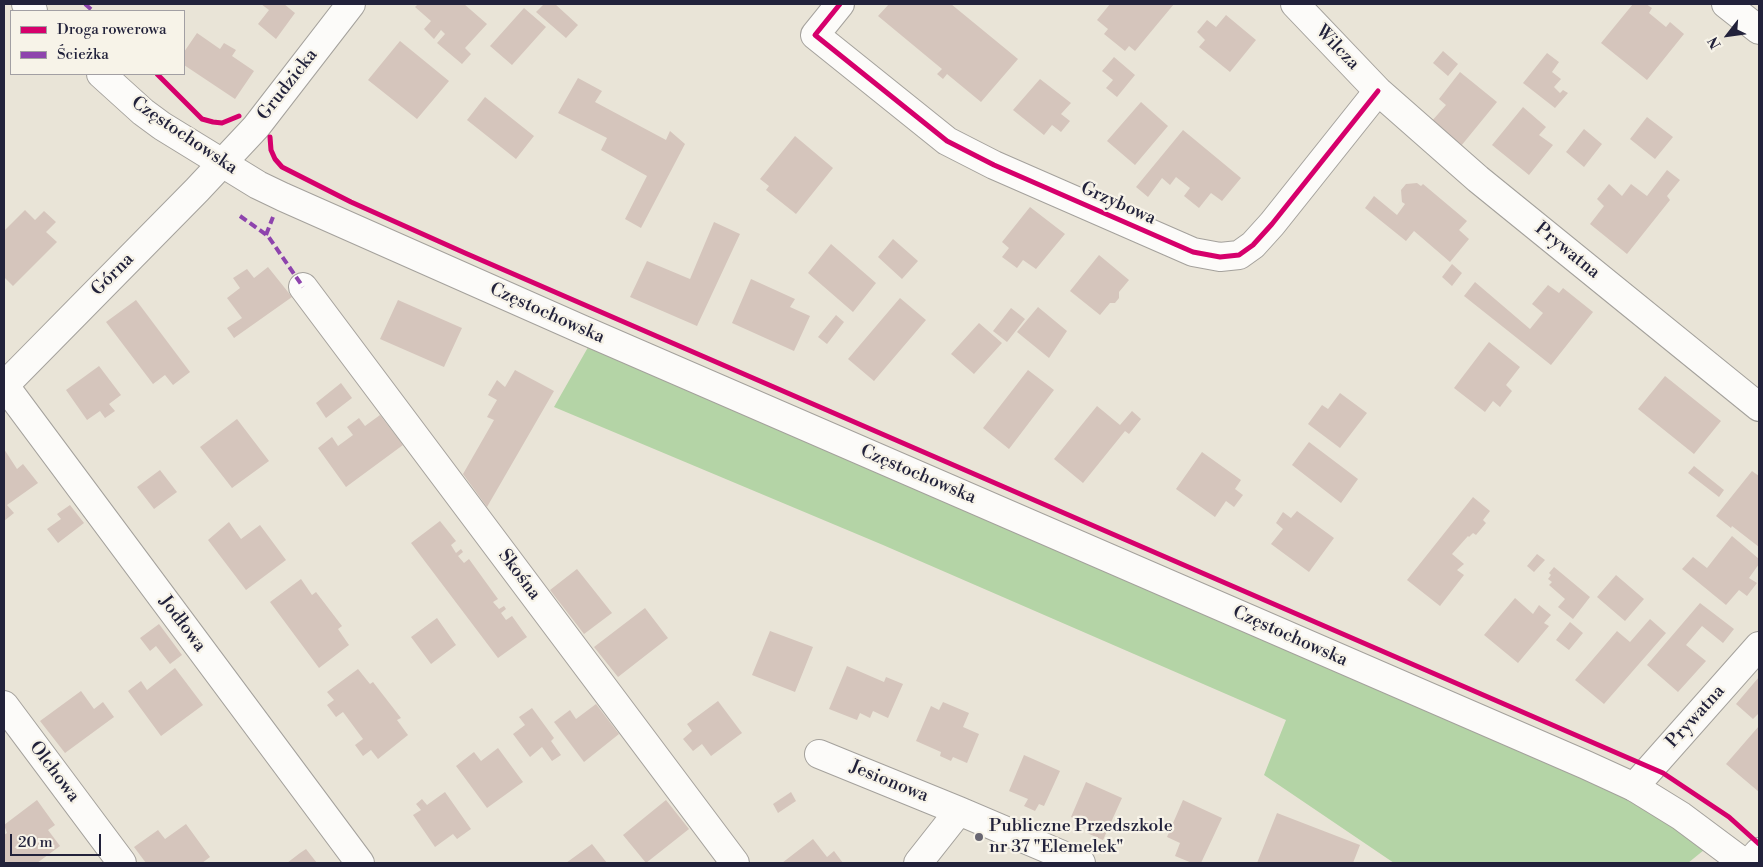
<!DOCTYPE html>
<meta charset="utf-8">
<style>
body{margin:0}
#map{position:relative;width:1763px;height:867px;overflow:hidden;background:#e9e4d7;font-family:"Libre Bodoni",serif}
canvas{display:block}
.frame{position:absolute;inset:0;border:5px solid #22223b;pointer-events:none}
.legend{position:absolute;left:10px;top:10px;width:175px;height:65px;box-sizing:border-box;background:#f7f3e8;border:1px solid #a29fa3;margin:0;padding:6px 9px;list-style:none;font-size:15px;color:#22223b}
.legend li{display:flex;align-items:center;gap:10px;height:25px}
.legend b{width:25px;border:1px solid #a29fa3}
.north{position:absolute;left:1703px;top:10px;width:50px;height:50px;-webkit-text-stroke:4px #f7f3e8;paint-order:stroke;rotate:240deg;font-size:14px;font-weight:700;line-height:20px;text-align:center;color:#22223b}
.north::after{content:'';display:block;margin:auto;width:18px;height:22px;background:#22223b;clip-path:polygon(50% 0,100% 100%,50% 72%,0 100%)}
.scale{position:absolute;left:10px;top:834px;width:91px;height:22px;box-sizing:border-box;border:2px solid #22223b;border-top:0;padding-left:6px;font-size:15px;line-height:18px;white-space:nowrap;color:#22223b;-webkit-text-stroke:4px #f7f3e8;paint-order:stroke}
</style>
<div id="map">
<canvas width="1763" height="867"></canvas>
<div class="frame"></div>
<ul class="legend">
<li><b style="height:6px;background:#d6006c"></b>Droga rowerowa</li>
<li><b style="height:6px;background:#8e44ad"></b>Ścieżka</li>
</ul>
<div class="north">N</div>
<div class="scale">20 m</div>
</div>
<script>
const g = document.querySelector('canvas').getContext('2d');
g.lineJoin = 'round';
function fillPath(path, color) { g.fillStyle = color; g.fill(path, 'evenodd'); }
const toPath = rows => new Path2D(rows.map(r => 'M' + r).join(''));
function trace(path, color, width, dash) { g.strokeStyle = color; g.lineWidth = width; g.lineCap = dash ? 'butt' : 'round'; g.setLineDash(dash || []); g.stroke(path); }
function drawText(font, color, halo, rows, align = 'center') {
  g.font = font + ' "Libre Bodoni",serif'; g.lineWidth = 4.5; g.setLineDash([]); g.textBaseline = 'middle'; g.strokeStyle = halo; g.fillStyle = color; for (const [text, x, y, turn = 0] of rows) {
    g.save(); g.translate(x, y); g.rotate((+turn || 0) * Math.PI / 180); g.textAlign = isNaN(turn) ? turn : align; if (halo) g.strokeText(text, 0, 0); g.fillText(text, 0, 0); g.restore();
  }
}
fillPath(toPath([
 [595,335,1380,676,1715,841,1688,863,1394,863,1264,775,1286,720,883,545,554,407]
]), '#b4d4a6');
fillPath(toPath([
 [261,4,284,4,295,13,276,39,258,24,269,10],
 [418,4,464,4,487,24,465,48,471,54,462,64,437,43,445,34,441,30,434,39,424,29,431,21,415,7],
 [544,4,555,4,578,25,566,38,536,12],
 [889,4,951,4,1018,59,981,102,947,74,943,79,937,74,942,69,878,16],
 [1110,4,1174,4,1135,51,1129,46,1125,51,1104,34,1108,29,1097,20],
 [1633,4,1646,4,1652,8,1649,13,1666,27,1670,22,1684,34,1647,80,1601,43],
 [524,8,546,27,512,65,490,46],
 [1226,15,1256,40,1230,72,1199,47,1205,40,1197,32,1207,20,1216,27],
 [197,33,220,49,224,43,236,50,232,56,254,71,235,99,184,65,184,52],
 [400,41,449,81,417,119,368,80],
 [1443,51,1458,64,1448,76,1433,63],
 [1547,53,1559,62,1552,72,1561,79,1554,87,1560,93,1563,90,1568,93,1555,108,1523,83],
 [1114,57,1135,75,1117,97,1106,88,1113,80,1102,71],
 [1460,72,1497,102,1461,146,1431,122,1446,105,1439,99],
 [578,78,602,91,595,102,666,140,670,131,685,144,641,228,625,219,647,176,601,150,607,138,558,113],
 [1040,79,1071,103,1061,114,1070,121,1061,132,1052,125,1044,135,1013,110],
 [485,97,534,136,516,159,467,120],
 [1141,102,1168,126,1135,165,1107,141],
 [1523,107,1546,127,1539,135,1553,145,1529,175,1492,145],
 [1647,117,1673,137,1655,159,1630,139],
 [1584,129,1602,144,1584,167,1566,152],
 [1183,130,1241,178,1222,201,1211,193,1199,208,1184,196,1190,188,1176,177,1170,185,1162,178,1148,197,1136,187],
 [795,136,833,168,796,214,766,190,769,186,760,179],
 [1667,170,1680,180,1667,196,1670,200,1627,254,1590,224,1604,206,1597,199,1609,184,1622,196,1631,184,1647,196],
 [1417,183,1421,186,1423,184,1467,221,1459,230,1469,239,1450,262,1414,231,1406,241,1365,208,1374,196,1397,215,1405,204,1402,202,1401,190,1406,184],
 [1030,207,1065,234,1036,269,1023,260,1017,268,1002,257,1009,248,1002,242],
 [25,210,35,220,44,211,56,222,46,232,57,242,13,286,4,277,4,231],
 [714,222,740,234,697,326,630,297,647,261,690,279],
 [893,239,918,261,902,279,878,257],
 [831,244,876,283,853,312,808,273],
 [1099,255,1129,280,1119,292,1119,298,1115,303,1110,303,1100,315,1070,291],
 [1452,264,1462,273,1452,286,1442,277],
 [268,267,292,297,234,338,227,328,242,318,227,298,240,288,233,278,247,269,254,278],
 [751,279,795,299,790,307,810,316,794,351,732,323],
 [1475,282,1530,329,1543,313,1532,304,1548,285,1559,293,1563,288,1593,312,1551,365,1464,296],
 [900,298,926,320,874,381,848,359],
 [136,300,190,372,173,385,165,375,153,384,106,322],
 [398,300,462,328,444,367,380,339],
 [1038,307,1067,331,1049,358,1017,332],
 [1011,308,1025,319,1007,342,993,331],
 [836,315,844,322,827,344,818,337],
 [979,323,1002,343,974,374,951,354],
 [1489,342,1520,367,1506,385,1512,391,1500,407,1493,401,1485,412,1454,388],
 [99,366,121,395,109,404,115,411,105,418,100,411,87,420,66,390],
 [515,370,554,391,487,507,463,474,494,420,487,417,497,400,488,395,497,380,505,387],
 [1028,370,1054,390,1009,449,983,428],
 [1665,376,1721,421,1694,454,1638,409],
 [341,383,352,398,326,418,316,403],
 [1340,393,1367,413,1340,448,1308,424,1322,405,1328,409],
 [1097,406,1120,425,1132,411,1141,419,1129,434,1125,431,1083,483,1054,459],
 [380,415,403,445,346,487,318,448,332,437,338,446,353,435,347,427,359,418,365,426],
 [237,419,269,461,232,488,200,447],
 [1309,442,1358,479,1341,503,1292,465],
 [4,449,17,469,23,464,38,483,7,505,14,513,4,521],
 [1202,452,1241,480,1235,489,1243,495,1234,507,1226,501,1215,517,1176,489],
 [1694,466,1724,490,1719,497,1688,473],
 [160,470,177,492,154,509,137,487],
 [1752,471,1759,476,1759,547,1732,526,1731,528,1716,516],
 [1473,497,1490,511,1483,520,1486,523,1476,535,1473,533,1469,537,1468,536,1452,554,1464,564,1457,570,1464,575,1440,606,1407,580],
 [70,505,84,523,58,543,47,529,61,519,57,514],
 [1297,511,1334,538,1309,572,1271,544,1283,529,1276,523,1283,512,1291,518],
 [440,521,456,541,451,545,456,553,461,549,463,552,458,556,464,563,469,559,498,599,493,602,499,609,504,606,506,609,501,613,506,620,512,616,527,637,498,658,411,543],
 [229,522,241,539,260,525,286,560,246,590,208,540],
 [1732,536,1759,559,1759,564,1749,578,1757,583,1747,596,1739,590,1726,605,1682,569,1693,557,1707,568],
 [1537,554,1545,560,1534,572,1527,566],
 [1554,567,1590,597,1573,619,1558,607,1565,599,1549,585,1552,582,1548,579,1551,575,1549,573],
 [577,569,612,613,584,634,550,590],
 [1616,575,1644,599,1625,621,1597,597],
 [301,579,312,595,316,592,342,626,338,629,349,645,319,668,270,602],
 [1515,598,1533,614,1539,605,1551,615,1544,623,1549,626,1518,663,1484,635],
 [1700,603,1734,629,1723,643,1702,626,1686,645,1706,661,1678,692,1647,665],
 [645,608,668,638,618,677,594,647],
 [437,618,456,645,431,664,411,637],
 [1650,619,1666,633,1604,704,1575,680,1617,631,1630,642],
 [1570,622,1583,633,1569,650,1556,640],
 [159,624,182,655,170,664,156,646,150,651,140,638],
 [770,631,813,647,795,692,752,675],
 [847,666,884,682,886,677,903,684,888,718,873,711,870,718,860,713,857,720,829,709],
 [175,668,203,705,161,736,128,691,141,681,147,690],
 [358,669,370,684,373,682,401,718,397,720,408,735,378,759,371,750,363,756,355,745,363,739,343,712,336,717,327,705,334,700,327,692],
 [1759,677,1759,713,1753,719,1736,704],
 [81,691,94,709,103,702,114,717,65,753,40,721],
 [718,701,742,733,711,756,702,744,693,751,683,739,692,731,687,724],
 [943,702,969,713,963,727,979,734,967,763,953,757,951,761,940,756,941,752,916,741,931,706,939,710],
 [596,704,619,734,584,762,554,722,570,710,576,719],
 [532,708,554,738,551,741,561,755,552,761,542,747,530,757,513,734,525,725,519,717],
 [1759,726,1759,792,1726,764],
 [498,748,523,782,487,808,456,766,474,752,481,761],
 [1024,755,1060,771,1044,806,1039,804,1035,811,1024,806,1028,799,1009,791],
 [1086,782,1122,798,1103,840,1087,833,1090,826,1071,817],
 [445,792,471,829,457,839,453,834,435,847,413,815,421,810,416,804,422,799,427,805],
 [791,792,796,801,778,813,773,804],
 [37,800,55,825,48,830,60,846,37,863,4,863,4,835,7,833,4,825],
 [666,800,689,829,646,863,623,835],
 [1183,800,1222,818,1201,863,1192,863,1175,856,1180,843,1167,837],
 [1277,813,1360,845,1353,863,1257,863],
 [186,824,210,857,202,863,146,863,134,847,158,830,165,839],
 [813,839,827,857,834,851,843,863,782,863],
 [592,844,607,863,566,863],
 [306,849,317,863,287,863,300,853]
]), '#d5c5bc');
const minor = toPath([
 [840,4,815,35,947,141,994,165,1193,252,1220,257,1239,255,1253,245,1272,224,1378,91],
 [1295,4,1378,91,1478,179,1759,407],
 [1726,4,1759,30],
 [303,287,735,863],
 [4,386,197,190,256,127,351,4],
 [5,386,360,863],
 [4,705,122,863],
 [819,754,959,811,1081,863],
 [1634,787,1759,646],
 [918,863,959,811],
 [1749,863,1759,852]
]);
const major = toPath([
 [26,4,33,11],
 [101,74,143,112,162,126,258,185,283,197,581,329,1586,765,1634,787,1681,816,1744,863]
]);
trace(minor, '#a4a19c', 30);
trace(major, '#a4a19c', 30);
trace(minor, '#fcfbf9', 28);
trace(major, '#fcfbf9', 28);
trace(toPath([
 [85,4,93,11],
 [240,216,268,236,303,287],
 [266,235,273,217]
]), '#8e44ad', 4, [8, 4]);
trace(toPath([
 [840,4,815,35,947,141,994,165,1193,252,1220,257,1239,255,1253,245,1272,224,1378,91],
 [157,74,202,119,213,122,222,123,239,116],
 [270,137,271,150,275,159,282,167,351,202,465,253,1663,773,1729,817,1759,844]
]), '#d6006c', 5);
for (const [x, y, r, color] of [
 [979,837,5,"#686672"]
]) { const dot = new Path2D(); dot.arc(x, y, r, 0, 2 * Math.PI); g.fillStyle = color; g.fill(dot); trace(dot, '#f7f3e8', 2); }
drawText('18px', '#22223b', '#f7f3e8', [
 ["Wilcza",1337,48,46],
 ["Grudzicka",288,85,-52],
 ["Częstochowska",184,136,34],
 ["Grzybowa",1118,204,24],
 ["Prywatna",1567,251,39],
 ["Górna",113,275,-45],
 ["Częstochowska",547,314,24],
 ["Częstochowska",918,475,23],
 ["Skośna",519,575,53],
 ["Jodłowa",182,624,53],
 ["Częstochowska",1290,637,24],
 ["Prywatna",1696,717,-48],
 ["Olchowa",54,772,53],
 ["Jesionowa",889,782,22]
]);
drawText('18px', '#22223b', '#f7f3e8', [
 ["Publiczne Przedszkole",989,827],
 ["nr 37 \"Elemelek\"",989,848]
], 'left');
</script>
